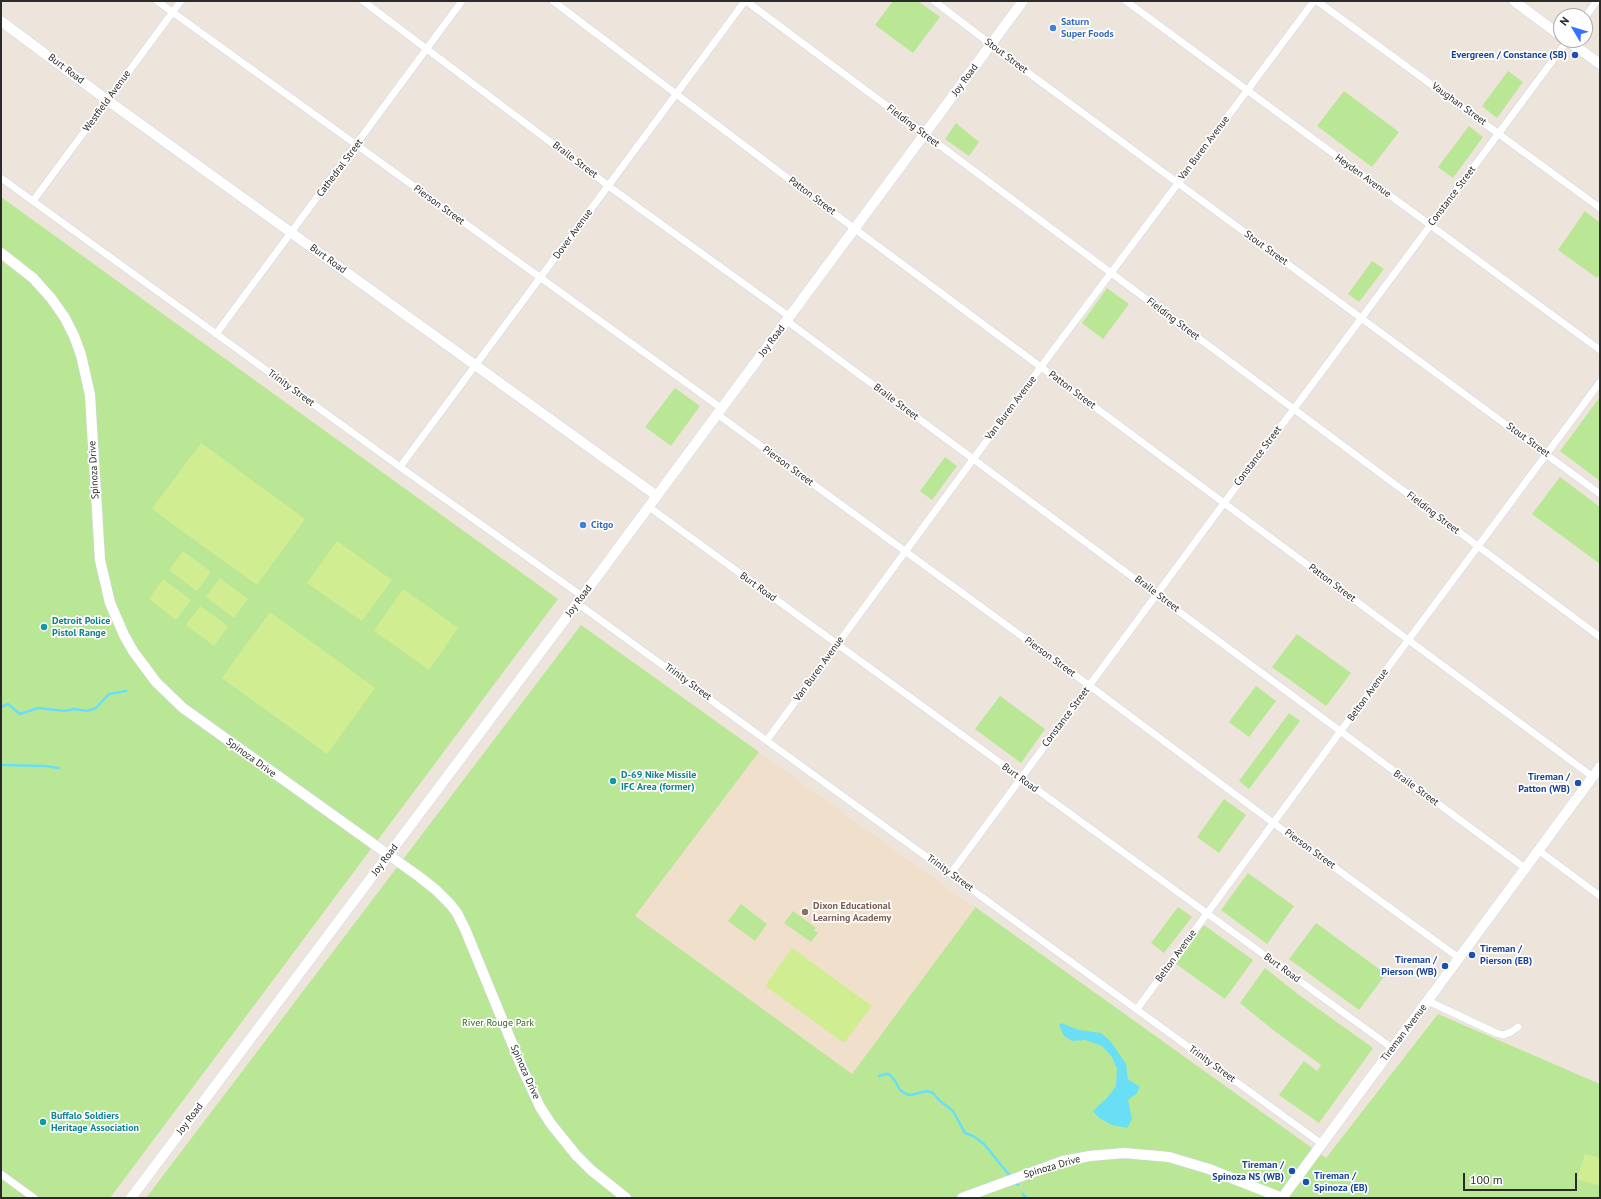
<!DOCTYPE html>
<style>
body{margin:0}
#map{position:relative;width:1601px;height:1199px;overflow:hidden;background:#ede4dc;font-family:"PT Sans",sans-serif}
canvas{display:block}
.frame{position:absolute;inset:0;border:2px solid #2b2b2b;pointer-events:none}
.north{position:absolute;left:1553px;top:8px;width:40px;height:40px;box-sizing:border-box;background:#fff;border:1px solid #aaa;border-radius:50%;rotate:308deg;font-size:11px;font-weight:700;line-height:16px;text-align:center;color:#2b2b2b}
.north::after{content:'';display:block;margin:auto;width:14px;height:18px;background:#3771ff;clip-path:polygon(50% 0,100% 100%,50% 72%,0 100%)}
.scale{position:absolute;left:1463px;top:1173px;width:114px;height:18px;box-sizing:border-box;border:2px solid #2b2b2b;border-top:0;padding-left:5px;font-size:12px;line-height:14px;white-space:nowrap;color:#2b2b2b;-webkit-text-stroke:3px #fff;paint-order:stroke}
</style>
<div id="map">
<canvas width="1601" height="1199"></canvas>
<div class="frame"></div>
<div class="north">N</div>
<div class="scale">100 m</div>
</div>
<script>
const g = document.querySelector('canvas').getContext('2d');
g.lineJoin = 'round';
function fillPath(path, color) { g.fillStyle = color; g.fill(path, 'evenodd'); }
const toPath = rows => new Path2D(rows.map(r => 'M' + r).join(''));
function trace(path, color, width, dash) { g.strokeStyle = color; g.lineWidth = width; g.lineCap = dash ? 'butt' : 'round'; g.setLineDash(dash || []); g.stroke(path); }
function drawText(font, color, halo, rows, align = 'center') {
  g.font = font + ' "PT Sans",sans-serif'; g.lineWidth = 3.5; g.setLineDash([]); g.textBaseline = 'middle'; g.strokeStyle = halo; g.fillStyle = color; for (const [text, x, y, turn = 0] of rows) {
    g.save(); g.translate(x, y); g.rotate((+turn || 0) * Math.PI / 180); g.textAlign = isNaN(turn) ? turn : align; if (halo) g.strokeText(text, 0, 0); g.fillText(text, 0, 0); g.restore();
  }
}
fillPath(toPath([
 [759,752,975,908,852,1074,635,916]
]), '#f0e0cb');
fillPath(toPath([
 [893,1,918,1,940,17,913,53,875,25],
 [1508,71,1523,82,1497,118,1482,106],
 [1344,91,1399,132,1372,167,1317,126],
 [956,123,979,142,969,156,945,139],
 [1469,126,1483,137,1453,178,1438,167],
 [1,197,558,599,110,1198,1,1198],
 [1585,211,1600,223,1600,274,1597,278,1558,250],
 [1372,261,1384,269,1359,302,1348,294],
 [1107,288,1129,304,1103,339,1082,323],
 [675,388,700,406,671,446,645,427],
 [1600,397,1600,481,1560,451],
 [945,457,957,466,932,500,920,491],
 [1560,477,1600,507,1600,564,1532,514],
 [581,625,759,752,635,916,852,1074,975,908,971,904,1326,1158,1438,1014,1600,1084,1600,1198,146,1198],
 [1297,634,1351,673,1326,706,1272,667],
 [1256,686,1276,701,1249,737,1229,722],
 [1000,696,1045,729,1021,763,975,729],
 [1289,713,1300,721,1249,789,1239,781],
 [1224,799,1246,815,1219,853,1197,837],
 [1248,873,1294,906,1267,944,1221,910],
 [741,904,767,924,755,941,728,921],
 [1178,907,1192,917,1164,953,1151,943],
 [793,911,816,928,814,930,818,933,811,942,784,923],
 [1316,923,1386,974,1359,1010,1289,959],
 [1204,925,1253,960,1225,999,1176,964],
 [1265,968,1299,995,1373,1048,1319,1123,1279,1095,1304,1061,1317,1071,1321,1065,1273,1030,1240,1003]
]), '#bae796');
fillPath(toPath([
 [201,443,305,519,257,585,152,509],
 [337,541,392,580,362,621,307,583],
 [183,551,211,572,197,591,169,570],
 [220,578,248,599,234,618,206,597],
 [163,579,191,600,176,620,149,599],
 [403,589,458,628,429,670,374,631],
 [200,606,228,626,214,646,186,625],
 [270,612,375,688,327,754,222,678],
 [792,948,872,1006,844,1043,765,986],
 [1585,1154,1600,1158,1600,1186,1577,1179]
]), '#d0ee91');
fillPath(toPath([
 [1061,1023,1079,1030,1101,1033,1111,1042,1126,1064,1128,1079,1140,1087,1136,1094,1128,1100,1132,1119,1127,1128,1112,1125,1099,1118,1093,1111,1107,1098,1116,1086,1117,1069,1112,1057,1102,1046,1085,1040,1072,1041,1064,1036,1059,1025]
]), '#6adef5');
trace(toPath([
 [1,707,8,704,20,714,38,708,65,711,74,709,87,711,96,708,109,694,126,691],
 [1,765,45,766,59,768],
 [879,1076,886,1074,889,1074,895,1081,900,1090,906,1094,911,1095,927,1091,933,1093,940,1101,953,1111,965,1133,973,1136,984,1144,1010,1176],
 [1017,1184,1018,1185],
 [1023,1194,1026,1198]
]), '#6adef5', 2.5);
const street = toPath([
 [157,1,721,408],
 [363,1,614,190,790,317],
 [553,1,855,229,1593,777],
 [746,1,1600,637],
 [934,1,1034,77,1600,494],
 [1126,1,1600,350],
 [1317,1,1600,208],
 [1585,17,1597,1],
 [1,178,400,467,582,596],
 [33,201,181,1],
 [787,321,1525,868],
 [216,334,462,1],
 [717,414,1094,689,1268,819,1459,958],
 [400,467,745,1],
 [649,507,1392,1048],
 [577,603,1322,1144],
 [767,740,1046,360,1314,1],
 [1538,850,1600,896],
 [951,873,1224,503,1568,40],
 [1428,1001,1496,1033,1503,1035,1511,1032,1518,1027],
 [1137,1009,1340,732,1600,382],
 [1,1174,34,1198]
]);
const secondary = toPath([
 [1514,1,1561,36],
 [1,21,107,100,657,496],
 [1567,40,1600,64],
 [1,253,33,278,51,298,65,318,74,336,81,355,90,395,100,560,110,603,124,635,133,651,156,682,183,708,421,878,436,890,450,904,457,913,465,929,523,1070,540,1107,551,1124,576,1155,591,1170,626,1198],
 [131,1198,596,578,1023,1],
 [962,1198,1063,1161,1090,1156,1124,1153,1169,1157,1209,1169,1282,1198],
 [1282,1198,1600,767]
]);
trace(street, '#d1d7e4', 8);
trace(secondary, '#d1d7e4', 11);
trace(street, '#fff', 7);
trace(secondary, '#fff', 10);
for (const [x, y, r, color] of [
 [1053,28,4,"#3f7fe0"],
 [1575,55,4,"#1a4fb4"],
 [583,525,4,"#3f7fe0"],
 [44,627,4,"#0f9aa8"],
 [613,781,4,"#0f9aa8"],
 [1578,783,4,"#1a4fb4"],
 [805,912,4,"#8d6e63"],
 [1472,955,4,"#1a4fb4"],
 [1445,966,4,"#1a4fb4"],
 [43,1122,4,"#0f9aa8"],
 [1292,1171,4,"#1a4fb4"],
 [1306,1182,4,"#1a4fb4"]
]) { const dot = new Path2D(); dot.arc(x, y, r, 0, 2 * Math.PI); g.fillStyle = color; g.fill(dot); trace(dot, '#fff', 1.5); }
drawText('bold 10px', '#366cbe', '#fff', [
 ["Saturn",1061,22],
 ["Super Foods",1061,34],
 ["Citgo",591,525]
], 'left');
drawText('bold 10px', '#164399', '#fff', [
 ["Evergreen / Constance (SB)",1567,55],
 ["Tireman /",1570,777],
 ["Patton (WB)",1570,789],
 ["Tireman /",1480,949,"left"],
 ["Pierson (EB)",1480,961,"left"],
 ["Tireman /",1437,960],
 ["Pierson (WB)",1437,972],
 ["Tireman /",1284,1165],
 ["Spinoza NS (WB)",1284,1177],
 ["Tireman /",1314,1176,"left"],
 ["Spinoza (EB)",1314,1188,"left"]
], 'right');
drawText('10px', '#2b2b2b', '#fff', [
 ["Stout Street",1006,56,37],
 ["Burt Road",66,69,37],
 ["Joy Road",965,80,-54],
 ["Westfield Avenue",107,101,-54],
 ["Vaughan Street",1459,104,36],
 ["Fielding Street",913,126,37],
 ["Van Buren Avenue",1204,148,-53],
 ["Braile Street",575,160,37],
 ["Cathedral Street",340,168,-53],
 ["Heyden Avenue",1363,176,36],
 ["Patton Street",812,196,37],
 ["Constance Street",1452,196,-53],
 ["Pierson Street",439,205,36],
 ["Dover Avenue",573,234,-54],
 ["Stout Street",1266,248,36],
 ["Burt Road",328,259,36],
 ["Fielding Street",1173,319,37],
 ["Joy Road",772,341,-53],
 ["Trinity Street",291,388,36],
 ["Patton Street",1072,390,37],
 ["Braile Street",896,402,37],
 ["Van Buren Avenue",1011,408,-53],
 ["Stout Street",1528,440,36],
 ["Constance Street",1258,456,-53],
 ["Pierson Street",788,466,36],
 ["Spinoza Drive",94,470,-93],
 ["Fielding Street",1433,513,37],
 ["Patton Street",1332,583,37],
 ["Burt Road",758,587,36],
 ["Braile Street",1157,594,37],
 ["Joy Road",579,601,-53],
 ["Pierson Street",1050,657,36],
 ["Van Buren Avenue",819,669,-54],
 ["Trinity Street",688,682,36],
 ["Belton Avenue",1368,695,-54],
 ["Constance Street",1066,717,-53],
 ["Spinoza Drive",251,758,36],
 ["Burt Road",1020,778,36],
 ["Braile Street",1416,788,36],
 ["Pierson Street",1310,849,36],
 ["Joy Road",385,860,-53],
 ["Trinity Street",950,873,36],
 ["Belton Avenue",1176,956,-54],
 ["Burt Road",1282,968,36],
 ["Tireman Avenue",1404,1033,-53],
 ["Trinity Street",1212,1064,36],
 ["Spinoza Drive",525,1072,66],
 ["Joy Road",190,1119,-53],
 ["Spinoza Drive",1052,1167,-16]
]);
drawText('bold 10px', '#0d838f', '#fff', [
 ["Detroit Police",52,621],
 ["Pistol Range",52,633],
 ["D-69 Nike Missile",621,775],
 ["IFC Area (former)",621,787],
 ["Buffalo Soldiers",51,1116],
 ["Heritage Association",51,1128]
], 'left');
drawText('bold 10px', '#785e54', '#fff', [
 ["Dixon Educational",813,906],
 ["Learning Academy",813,918]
], 'left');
drawText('10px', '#316c16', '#fff', [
 ["River Rouge Park",498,1023]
]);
</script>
